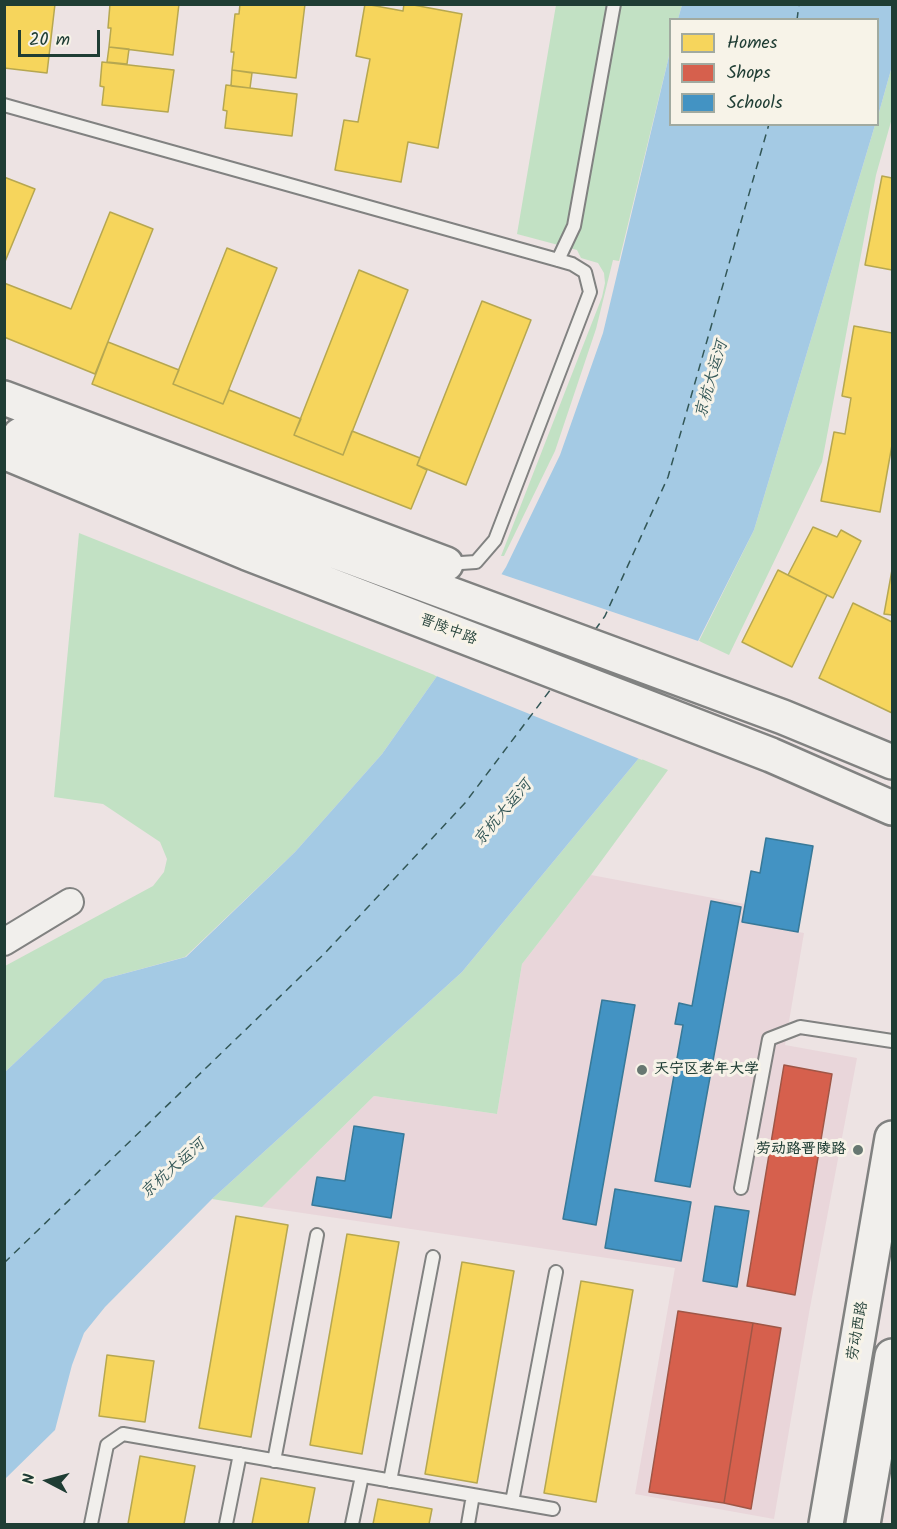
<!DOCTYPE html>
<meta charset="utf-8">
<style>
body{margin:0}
#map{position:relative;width:897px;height:1529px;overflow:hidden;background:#ede3e3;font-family:Kalam,sans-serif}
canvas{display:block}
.frame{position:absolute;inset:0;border:6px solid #1f3d34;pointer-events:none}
.legend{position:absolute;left:669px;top:18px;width:210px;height:108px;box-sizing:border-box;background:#f7f3e8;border:2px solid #a1aaa0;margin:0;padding:8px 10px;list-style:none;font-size:18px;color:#1f3d34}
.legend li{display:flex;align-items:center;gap:12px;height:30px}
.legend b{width:30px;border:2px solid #a1aaa0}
.north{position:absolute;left:18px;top:1451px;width:60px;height:60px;-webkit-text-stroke:4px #f7f3e8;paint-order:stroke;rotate:276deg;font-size:16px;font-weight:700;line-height:24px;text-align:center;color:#1f3d34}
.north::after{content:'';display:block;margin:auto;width:21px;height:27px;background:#1f3d34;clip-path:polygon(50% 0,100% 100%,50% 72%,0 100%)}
.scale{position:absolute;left:18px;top:30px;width:82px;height:27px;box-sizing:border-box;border:3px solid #1f3d34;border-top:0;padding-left:8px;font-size:18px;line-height:21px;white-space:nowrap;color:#1f3d34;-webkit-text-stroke:4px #f7f3e8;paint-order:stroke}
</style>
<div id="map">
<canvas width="897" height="1529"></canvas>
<div class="frame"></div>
<ul class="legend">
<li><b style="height:16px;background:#f6d55c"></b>Homes</li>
<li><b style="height:16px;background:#d6604d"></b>Shops</li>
<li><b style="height:16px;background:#4393c3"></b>Schools</li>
</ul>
<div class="north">N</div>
<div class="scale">20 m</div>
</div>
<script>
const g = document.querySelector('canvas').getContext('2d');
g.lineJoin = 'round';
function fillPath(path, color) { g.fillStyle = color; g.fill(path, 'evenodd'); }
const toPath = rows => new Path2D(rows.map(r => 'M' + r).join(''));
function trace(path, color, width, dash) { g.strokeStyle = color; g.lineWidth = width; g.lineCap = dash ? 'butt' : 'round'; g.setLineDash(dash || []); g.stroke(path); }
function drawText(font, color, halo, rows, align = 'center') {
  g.font = font + ' Kalam,"LXGW WenKai TC",sans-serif'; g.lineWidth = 6; g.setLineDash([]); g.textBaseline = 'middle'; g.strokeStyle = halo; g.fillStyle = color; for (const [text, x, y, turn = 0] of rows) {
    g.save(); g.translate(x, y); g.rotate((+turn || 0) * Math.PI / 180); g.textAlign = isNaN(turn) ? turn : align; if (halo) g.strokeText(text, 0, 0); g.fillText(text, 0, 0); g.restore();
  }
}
fillPath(toPath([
 [591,875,745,904,742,922,804,933,785,1045,857,1058,809,1313,774,1519,635,1494,675,1268,262,1207,374,1096,497,1114,522,964]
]), '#e9d6da');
fillPath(toPath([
 [556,5,682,5,678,19,670,20,670,52,619,261,613,260,596,329,555,451,504,556,501,556,602,297,605,283,604,273,598,263,581,258,577,250,517,234],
 [892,66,892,118,876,175,822,462,729,655,699,641,754,530,875,125,878,124,878,116],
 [79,533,437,676,382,754,295,852,185,957,104,979,5,1072,5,966,153,886,164,872,167,859,160,842,103,804,54,797],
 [639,758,668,770,591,875,522,964,497,1114,374,1096,262,1207,212,1199,462,972]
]), '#c2e1c4');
fillPath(toPath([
 [682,5,892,5,892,66,878,116,878,20,678,19],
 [670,52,670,124,875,125,754,530,639,758,462,972,212,1199,105,1307,84,1333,72,1365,55,1430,5,1479,5,1072,104,979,186,957,295,852,382,754,437,676,506,567,560,455,603,333]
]), '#a4cae4');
fillPath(toPath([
 [498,573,701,642,642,760,434,675]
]), '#ede3e3');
const homes = toPath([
 [4,4,55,4,47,73,4,68,4,4],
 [110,4,179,4,173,55,109,47,111,28,108,28,110,4],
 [240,4,305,4,296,78,232,70,234,52,231,52,235,14,239,14,240,4],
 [365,4,403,11,404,4,408,4,462,14,438,148,408,142,401,182,335,170,344,120,358,122,370,59,356,56,365,4],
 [109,47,129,49,127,64,107,62,109,47],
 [102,62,174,70,168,112,102,105,104,87,100,86,102,62],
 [232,70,252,73,250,88,231,86,232,70],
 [226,85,297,94,292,136,225,128,227,111,223,110,226,85],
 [882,176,892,178,892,270,865,265,882,176],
 [4,177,35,189,4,264,4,177],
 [110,212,153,229,95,374,4,337,4,283,71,309,110,212],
 [227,248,277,268,223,404,173,384,227,248],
 [359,270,408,290,343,455,294,435,359,270],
 [482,301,531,320,466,485,417,465,482,301],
 [854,326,892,333,892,445,880,512,821,501,834,432,845,434,851,398,842,396,854,326],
 [108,342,179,370,173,384,223,404,229,390,301,419,294,435,343,455,352,431,420,458,417,465,427,470,411,509,92,384,108,342],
 [813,527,837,537,841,530,861,541,833,598,788,575,813,527],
 [778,570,827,595,792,667,742,642,778,570],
 [892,570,892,615,884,614,892,570],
 [853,603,892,622,892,713,819,678,853,603],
 [236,1216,288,1225,251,1437,199,1428,236,1216],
 [347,1234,399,1242,362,1454,310,1445,347,1234],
 [462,1262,514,1271,477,1483,425,1474,462,1262],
 [581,1281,633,1290,596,1502,544,1493,581,1281],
 [107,1355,154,1361,145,1422,99,1416,107,1355],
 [140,1456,195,1466,184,1524,128,1524,140,1456],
 [261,1478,315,1488,308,1524,252,1524,261,1478],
 [378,1499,432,1509,429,1524,373,1524,378,1499]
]);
fillPath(homes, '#f6d55c');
trace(homes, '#b6a750', 1.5);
const shops = toPath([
 [784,1065,832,1074,795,1295,747,1286,784,1065],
 [678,1311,753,1323,724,1503,649,1492,678,1311],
 [753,1323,781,1328,751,1509,724,1503,753,1323]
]);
fillPath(shops, '#d6604d');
trace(shops, '#9f5646', 1.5);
const schools = toPath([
 [766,838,813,846,798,932,742,922,751,871,760,873,766,838],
 [711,901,741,907,690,1187,655,1181,683,1025,675,1024,679,1003,692,1006,711,901],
 [602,1000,635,1005,596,1225,563,1219,602,1000],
 [354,1126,404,1134,391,1218,312,1205,317,1177,345,1181,354,1126],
 [615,1189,691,1202,681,1261,605,1248,615,1189],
 [715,1206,749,1211,737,1287,703,1281,715,1206]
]);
fillPath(schools, '#4393c3');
trace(schools, '#387998', 1.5);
trace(toPath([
 [797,20,799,4],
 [595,630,605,616,668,477,769,124],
 [4,1263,325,953,465,803,551,689]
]), '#335757', 1.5, [8, 6]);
const lane = toPath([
 [4,105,558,260,572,264,585,272,590,292,495,540,476,562,446,564],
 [558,260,574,226,614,4],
 [741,1188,769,1039,800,1027,892,1041],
 [274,1461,317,1235],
 [390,1481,433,1257],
 [512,1502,556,1272],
 [91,1524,107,1445,123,1434,553,1509],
 [226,1524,240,1454],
 [352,1524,362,1476],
 [468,1524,473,1495]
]);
const street = toPath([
 [4,942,70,902]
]);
const secondary = toPath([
 [4,398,446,564],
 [20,435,783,717,892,762],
 [4,452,247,553,771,755,892,808]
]);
const primary = toPath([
 [826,1524,892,1138],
 [863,1524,892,1356]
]);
trace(lane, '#818281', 16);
trace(street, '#818281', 30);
trace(secondary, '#818281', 38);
trace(primary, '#818281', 38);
trace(lane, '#f1efec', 12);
trace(street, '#f1efec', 26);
trace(secondary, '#f1efec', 33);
trace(primary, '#f1efec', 33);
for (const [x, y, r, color] of [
 [642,1070,6,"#677771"],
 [858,1150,6,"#677771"]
]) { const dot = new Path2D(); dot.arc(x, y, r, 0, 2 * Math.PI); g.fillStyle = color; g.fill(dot); trace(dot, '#f7f3e8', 2); }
drawText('15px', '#1f3d34', '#f7f3e8', [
 ["晋陵中路",448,631,21],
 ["劳动西路",859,1331,-80]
]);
drawText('bold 15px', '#1f3d34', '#f7f3e8', [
 ["天宁区老年大学",654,1070],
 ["劳动路晋陵路",846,1150,"right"]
], 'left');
drawText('italic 16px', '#335757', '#f7f3e8', [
 ["京杭大运河",713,380,-74],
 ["京杭大运河",504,814,-50],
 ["京杭大运河",174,1170,-42]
]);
</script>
